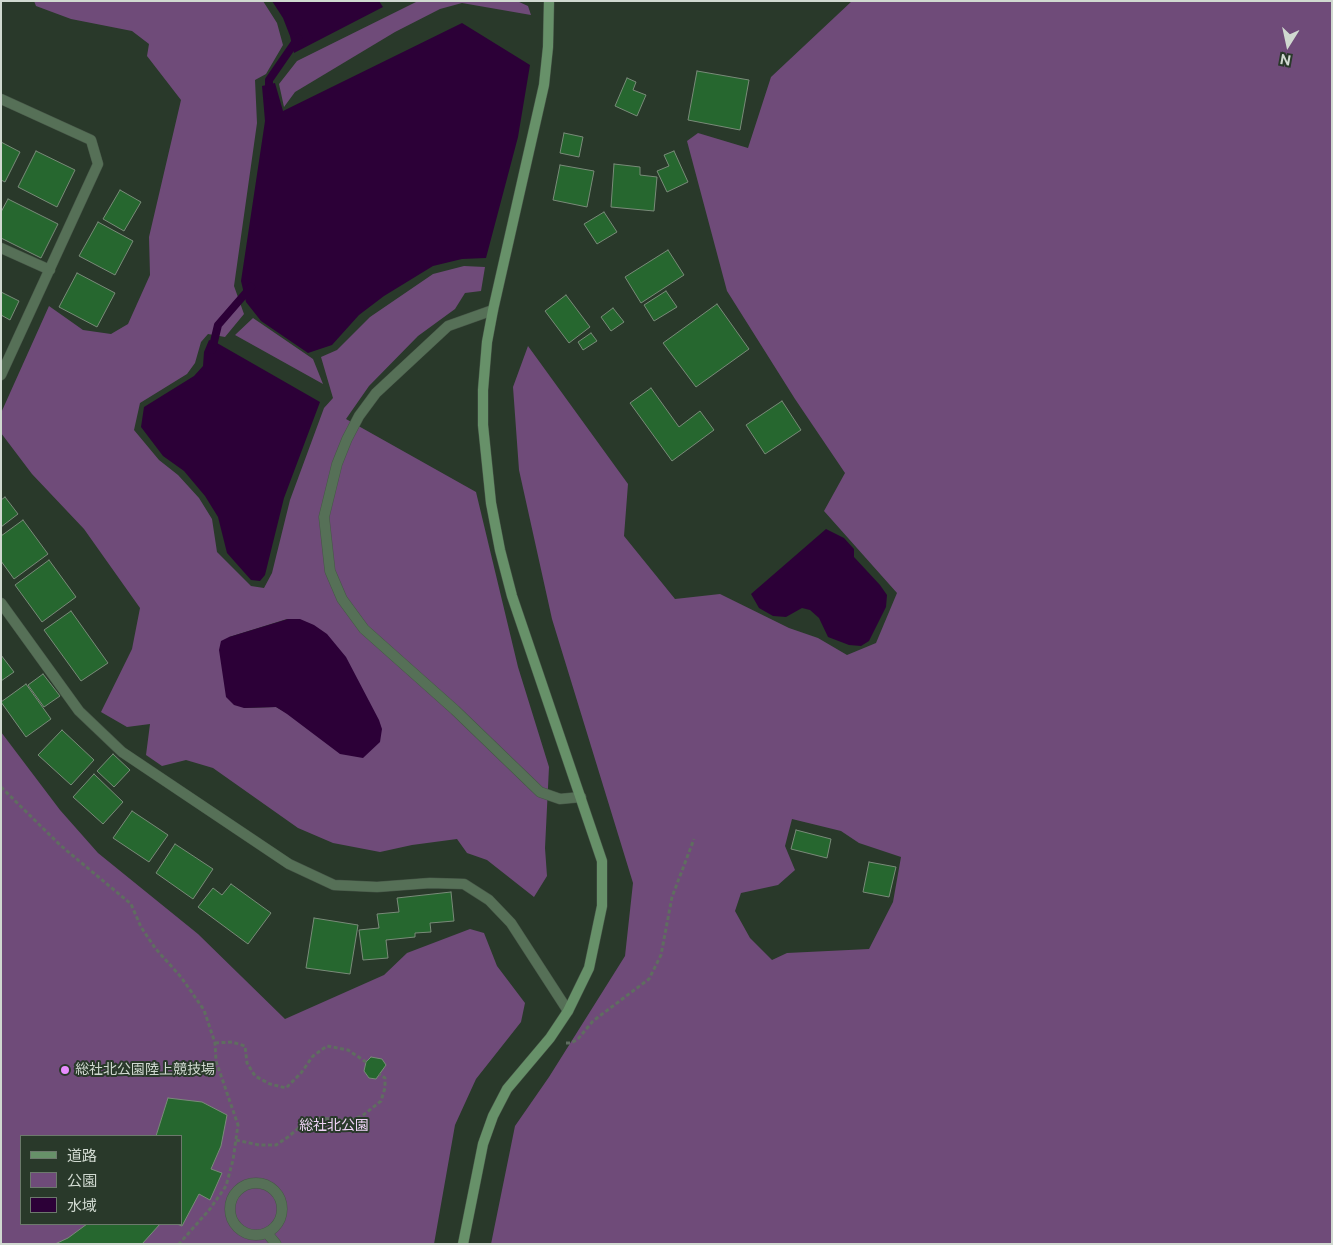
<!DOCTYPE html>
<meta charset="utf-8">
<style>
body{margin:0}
#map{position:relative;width:1333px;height:1245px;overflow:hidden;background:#29392a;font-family:"Public Sans","Noto Sans JP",sans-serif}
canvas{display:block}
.frame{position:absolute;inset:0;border:2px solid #d0d9d0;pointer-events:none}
.legend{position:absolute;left:20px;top:1135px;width:162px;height:90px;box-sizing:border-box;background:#29392a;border:1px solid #6c796c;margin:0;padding:6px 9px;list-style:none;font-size:15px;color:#d0d9d0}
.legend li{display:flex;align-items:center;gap:10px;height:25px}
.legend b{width:25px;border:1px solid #6c796c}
.north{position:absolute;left:1263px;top:20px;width:50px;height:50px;-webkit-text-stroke:4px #29392a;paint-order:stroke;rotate:190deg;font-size:14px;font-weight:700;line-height:20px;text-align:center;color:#d0d9d0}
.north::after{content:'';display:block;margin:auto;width:18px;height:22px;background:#d0d9d0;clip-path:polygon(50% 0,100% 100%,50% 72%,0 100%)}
</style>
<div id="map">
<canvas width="1333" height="1245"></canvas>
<div class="frame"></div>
<ul class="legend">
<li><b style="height:6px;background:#679169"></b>道路</li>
<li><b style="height:14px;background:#6f4b79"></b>公園</li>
<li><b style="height:14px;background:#2c0037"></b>水域</li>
</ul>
<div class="north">N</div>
</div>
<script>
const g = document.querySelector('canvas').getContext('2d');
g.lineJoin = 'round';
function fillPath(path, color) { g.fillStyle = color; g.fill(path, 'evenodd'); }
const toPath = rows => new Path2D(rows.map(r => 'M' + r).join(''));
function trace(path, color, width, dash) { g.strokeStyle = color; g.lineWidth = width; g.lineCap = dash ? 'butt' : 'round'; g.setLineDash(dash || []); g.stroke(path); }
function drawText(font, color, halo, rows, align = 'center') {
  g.font = font + ' "Public Sans","Noto Sans JP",sans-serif'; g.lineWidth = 4; g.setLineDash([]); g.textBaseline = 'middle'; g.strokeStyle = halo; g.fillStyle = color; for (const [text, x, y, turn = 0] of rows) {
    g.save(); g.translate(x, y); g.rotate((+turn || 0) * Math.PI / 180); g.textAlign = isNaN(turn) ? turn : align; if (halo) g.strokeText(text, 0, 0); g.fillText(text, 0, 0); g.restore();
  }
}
fillPath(toPath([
 [34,1,263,1,277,23,283,45,266,74,255,80,257,123,234,286,244,314,225,337,208,334,201,342,195,363,187,374,140,403,134,430,159,460,178,475,199,498,212,519,217,552,251,586,264,588,272,573,290,500,324,408,333,398,321,357,337,350,370,317,433,274,464,266,485,267,481,291,465,293,455,309,418,336,369,386,346,419,476,492,518,667,549,767,545,848,547,876,534,897,487,860,467,853,457,839,412,845,380,852,333,843,298,828,213,768,186,760,162,766,146,755,150,724,127,727,101,712,132,649,140,608,84,529,32,474,1,433,1,413,49,306,83,330,111,334,128,324,150,275,149,237,181,100,147,56,149,44,132,31,71,19,36,6],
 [287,619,300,619,287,713,276,707,244,708,229,637],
 [418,1,517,1,528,6,531,15,462,3,440,9,395,32,295,92,284,107,279,84,297,61],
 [852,1,1332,1,1332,1244,491,1244,515,1126,549,1077,625,956,633,883,552,619,519,470,513,387,528,346,628,484,624,536,675,599,720,594,789,628,818,638,847,655,876,643,897,593,824,511,845,473,795,399,727,291,687,141,698,133,748,148,771,77],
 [792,819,841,831,859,843,901,857,893,902,869,949,787,953,772,960,750,938,735,911,741,893,778,885,795,870,785,846],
 [253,318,313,359,323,384,235,335],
 [1,732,60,810,98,853,198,934,285,1019,384,975,407,953,470,929,484,933,497,966,525,1003,521,1022,476,1079,455,1125,434,1244,1,1244],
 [21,1136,181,1136,181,1224,21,1224]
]), '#6f4b79');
fillPath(toPath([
 [272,1,379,1,383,7,294,53,290,36,283,18],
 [462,23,530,65,518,137,486,258,462,259,433,266,384,296,359,315,332,345,308,353,261,321,246,302,241,281,265,121,262,86,275,83,283,111],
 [209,340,217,343,320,402,284,498,265,575,260,581,251,580,227,553,218,517,205,496,184,471,163,456,141,427,144,407,194,376,203,366,204,352],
 [826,529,844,538,854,549,854,557,880,585,887,595,886,607,869,641,861,646,849,645,828,637,819,618,810,610,802,608,786,617,773,616,759,608,751,594],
 [288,619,300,619,314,625,327,634,346,657,379,720,382,729,380,742,363,758,340,754,287,714,276,707,244,708,234,705,226,697,219,650,221,641,229,637]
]), '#2c0037');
trace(toPath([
 [269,95,269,80,298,38],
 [212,350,218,325,251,287]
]), '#2c0037', 8);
const building = toPath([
 [697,71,749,80,740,130,688,120,697,71],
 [627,78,636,82,633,90,646,95,637,116,615,106,627,78],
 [564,133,583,137,579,157,560,153,564,133],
 [1,142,20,152,5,182,1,180,1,142],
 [36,151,75,170,57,207,18,187,36,151],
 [674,151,688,182,667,192,657,171,669,166,664,155,674,151],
 [614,164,640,167,640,175,657,177,654,211,611,207,614,164],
 [560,165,594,171,587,207,553,200,560,165],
 [120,190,141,202,124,231,103,219,120,190],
 [8,199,58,224,41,258,1,238,1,212,8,199],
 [604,212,617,232,597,244,584,224,604,212],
 [98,222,133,241,115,275,79,256,98,222],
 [668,250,684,275,641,303,625,277,668,250],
 [77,273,115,293,97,327,59,307,77,273],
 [666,291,677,307,654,321,644,305,666,291],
 [1,292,19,301,10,320,1,315,1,292],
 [566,295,590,327,569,343,545,311,566,295],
 [717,304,749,349,696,387,663,343,717,304],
 [613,308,624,322,611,331,601,317,613,308],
 [591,333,597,341,583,350,578,342,591,333],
 [651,388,679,427,700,411,714,430,672,461,630,403,651,388],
 [782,401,801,430,765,454,746,425,782,401],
 [5,497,18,514,1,527,1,500,5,497],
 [23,520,48,554,14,579,1,561,1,536,23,520],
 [49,560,76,597,42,622,15,585,49,560],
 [71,611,108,663,81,681,44,630,71,611],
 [1,655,14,672,1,681,1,655],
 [43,674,60,696,44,707,28,685,43,674],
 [26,684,51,719,26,737,1,702,26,684],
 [62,730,94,760,71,785,38,755,62,730],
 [113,754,130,770,114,787,97,771,113,754],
 [94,774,123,802,103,824,73,797,94,774],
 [132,811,168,835,149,862,113,838,132,811],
 [796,830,831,839,827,858,791,849,796,830],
 [175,844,213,869,193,899,156,873,175,844],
 [869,862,896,867,889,897,863,892,869,862],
 [231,884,271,913,248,944,198,907,213,888,222,895,231,884],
 [451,892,454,921,430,923,431,932,415,933,415,937,386,940,388,958,363,960,359,930,379,928,377,914,399,912,397,898,451,892],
 [314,918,358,925,350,974,306,968,314,918],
 [371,1057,382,1059,386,1065,376,1079,369,1078,364,1071,366,1062,371,1057],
 [168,1098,202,1102,227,1115,221,1146,211,1169,222,1173,210,1200,199,1194,182,1226,177,1224,181,1224,181,1136,156,1136,168,1098],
 [87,1224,160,1224,142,1244,55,1244,68,1238,87,1224]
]);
fillPath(building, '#26672f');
trace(building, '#798b79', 1);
const lane = toPath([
 '230 1209a26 26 0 1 1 52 0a26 26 0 1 1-52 0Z',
 [267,1233,276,1244]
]);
const street = toPath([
 [1,99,91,140,98,164,1,375],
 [1,248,50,270],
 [493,310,448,326,376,393,359,416,347,439,337,464,324,517,330,571,342,599,364,629,455,710,540,792,560,799,581,797],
 [1,603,79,711,122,752,289,864,334,885,377,887,430,883,464,884,489,900,511,923,568,1011]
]);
const secondary = toPath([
 [463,1244,483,1144,493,1116,507,1089,550,1038,568,1011,589,968,602,906,602,861,512,596,500,550,491,503,483,425,483,390,487,342,493,310,544,85,548,47,549,1]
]);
trace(lane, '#475648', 11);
trace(street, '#475648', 11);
trace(secondary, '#475648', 11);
trace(toPath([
 [1,787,60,845,131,904,141,927,155,948,181,977,204,1010,215,1043,216,1061,238,1125,233,1160,226,1186,210,1209,179,1244],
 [215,1043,232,1042,245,1046,247,1063,255,1076,270,1084,286,1088,301,1073,313,1056,327,1046,348,1050,366,1062],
 [566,1043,570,1043,577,1040,593,1021,649,979,661,955,672,897,694,839],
 [236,1140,259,1145,276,1145,288,1137,300,1127,321,1118,349,1121,362,1116,381,1101,385,1088,385,1078,379,1074]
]), '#5f6d60', 3, [4, 2.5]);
trace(lane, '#567057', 10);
trace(street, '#567057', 10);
trace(secondary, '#679169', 10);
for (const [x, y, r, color] of [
 [65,1070,5,"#e88eff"]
]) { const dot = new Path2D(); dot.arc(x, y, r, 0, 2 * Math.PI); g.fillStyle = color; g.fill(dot); trace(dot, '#29392a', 2); }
drawText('14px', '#d0d9d0', '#29392a', [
 ["総社北公園陸上競技場",75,1070]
], 'left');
drawText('14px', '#efd3f6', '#29392a', [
 ["総社北公園",334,1126]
]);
</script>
